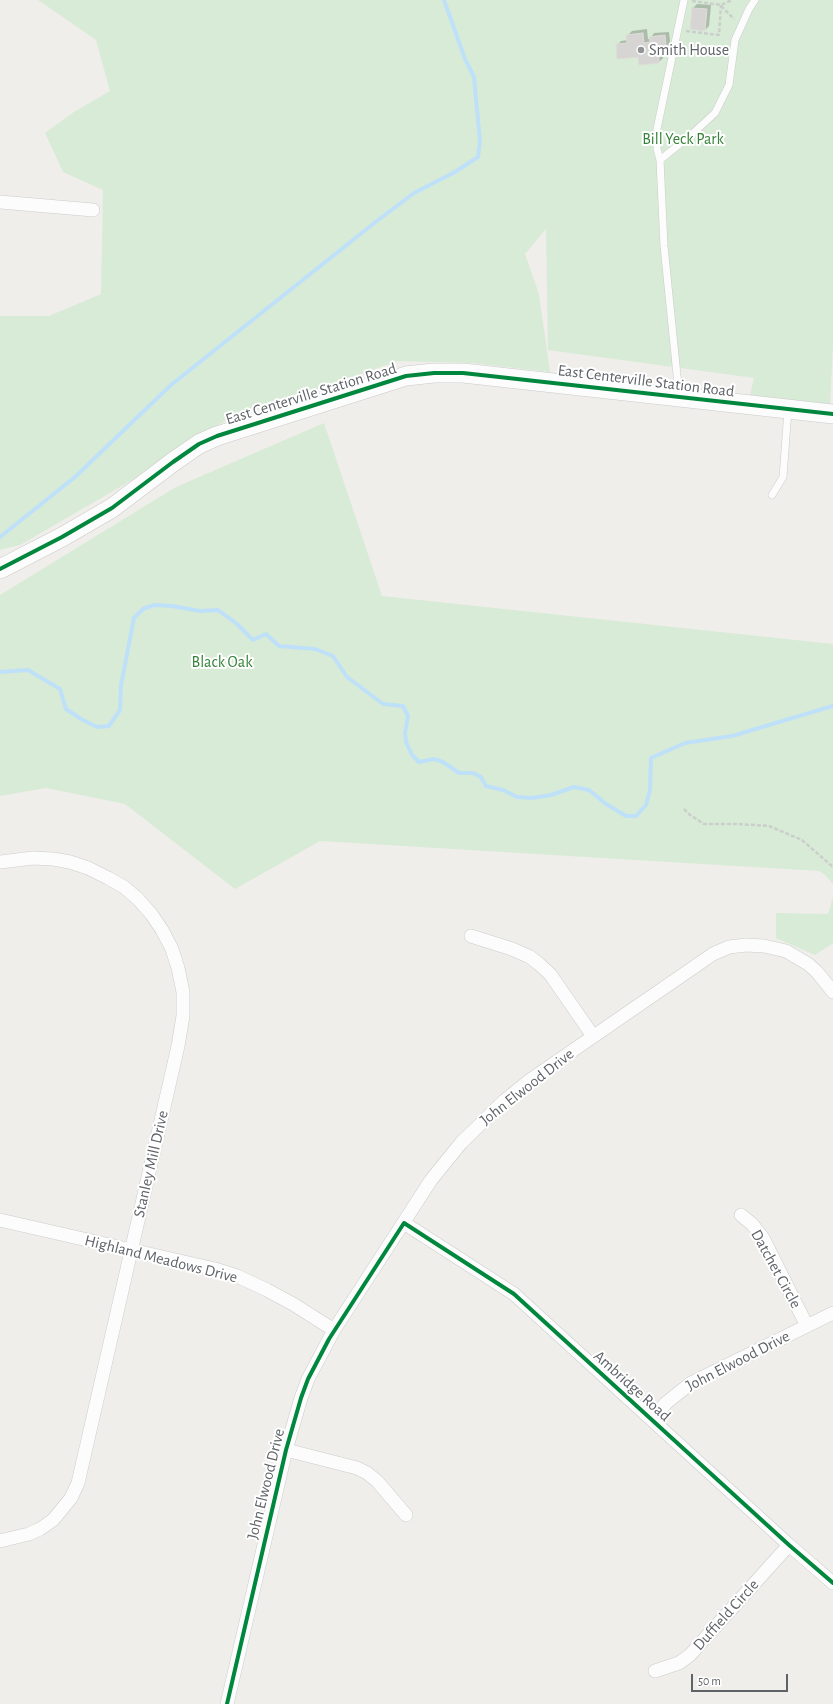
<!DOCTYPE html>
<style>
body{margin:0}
#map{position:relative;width:833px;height:1704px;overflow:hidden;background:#efeeea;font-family:"Alegreya Sans",sans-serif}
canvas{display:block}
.scale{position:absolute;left:691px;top:1674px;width:97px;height:18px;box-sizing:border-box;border:2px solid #5f6368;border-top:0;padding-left:5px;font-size:12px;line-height:14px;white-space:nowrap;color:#5f6368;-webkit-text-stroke:3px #fff;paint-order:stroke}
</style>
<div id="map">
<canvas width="833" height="1704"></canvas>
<div class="scale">50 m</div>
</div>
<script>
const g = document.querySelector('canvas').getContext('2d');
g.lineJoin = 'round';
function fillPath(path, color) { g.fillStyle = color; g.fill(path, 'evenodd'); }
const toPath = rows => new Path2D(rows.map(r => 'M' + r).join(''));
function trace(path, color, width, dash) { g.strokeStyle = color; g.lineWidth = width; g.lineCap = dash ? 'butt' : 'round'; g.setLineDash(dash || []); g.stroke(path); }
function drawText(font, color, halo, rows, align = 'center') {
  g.font = font + ' "Alegreya Sans",sans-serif'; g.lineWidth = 4; g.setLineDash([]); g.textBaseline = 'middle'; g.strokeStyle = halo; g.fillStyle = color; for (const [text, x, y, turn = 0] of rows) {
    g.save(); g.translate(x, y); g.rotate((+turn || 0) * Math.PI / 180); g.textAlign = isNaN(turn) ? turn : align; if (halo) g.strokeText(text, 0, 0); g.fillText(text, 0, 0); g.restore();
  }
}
fillPath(toPath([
 [38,0,833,0,833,345,830,405,750,395,754,378,548,350,546,229,525,254,539,294,550,372,472,363,398,361,307,393,231,417,127,483,20,545,0,550,0,316,49,316,101,294,103,190,63,172,45,133,74,112,110,91,96,40],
 [324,423,382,596,833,644,833,884,825,875,819,871,320,841,235,889,125,804,46,788,0,796,0,595,176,487],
 [833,897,833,943,815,955,776,938,776,913,828,914]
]), '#d8ebd6');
fillPath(toPath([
 [697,4,711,5,709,26,705,30,693,8],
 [647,29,648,39,650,39,654,33,669,32,671,50,667,54,663,54,663,58,659,62,639,56,617,45,621,41,628,40,628,35,632,31]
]), '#0003');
trace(toPath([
 [0,537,75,477,171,385,373,224,414,193,455,172,478,157,480,141,474,77,465,59,444,0],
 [0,672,28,670,60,689,66,709,81,719,97,727,109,726,120,710,121,685,134,618,143,609,154,605,172,606,200,611,218,610,237,624,253,640,266,634,279,646,315,649,333,656,347,677,383,704,403,706,408,716,405,733,406,742,412,755,419,762,434,759,443,762,459,773,473,773,481,777,486,786,503,790,517,797,532,798,551,795,574,787,589,790,606,804,626,816,636,816,646,805,650,790,651,758,685,743,732,736,833,706]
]), '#bfe0f9', 4);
const building = toPath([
 [692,8,707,9,705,31,690,29,692,8],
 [643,33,644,43,650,42,649,37,665,35,667,55,659,56,659,63,639,65,638,57,617,59,616,44,627,43,626,35,643,33]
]);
fillPath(building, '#d6d5d3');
trace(building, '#deddd9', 1);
const lane = toPath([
 [660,160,657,149,657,129,684,0],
 [679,395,664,246,660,160,692,134,715,113,729,85,735,40,749,9,755,0],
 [772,495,783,477,788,410]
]);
const street = toPath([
 [0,202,93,210],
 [0,862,33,858,53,859,70,862,88,868,108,878,124,887,138,899,152,915,162,930,172,949,178,968,183,992,183,1016,178,1046,78,1483,71,1498,53,1520,40,1529,29,1534,0,1541],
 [471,936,512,949,530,957,539,964,550,974,593,1036],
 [741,1215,752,1224,763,1238,807,1326],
 [0,1220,215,1269,237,1276,267,1290,293,1304,334,1330],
 [404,1223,514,1294,789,1545,833,1583],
 [652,1420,666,1403,691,1383,833,1313],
 [286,1450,357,1468,367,1473,377,1481,406,1515],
 [655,1671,679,1663,690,1655,789,1545],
 [227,1704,286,1450,301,1398,308,1379,334,1330,431,1180,461,1143,504,1101,530,1080,713,954,729,947,746,945,764,946,786,951,808,964,817,972,833,992]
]);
const secondary = toPath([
 [0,569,62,537,112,508,173,462,199,444,217,436,406,376,434,373,463,373,833,414]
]);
trace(lane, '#cbcccc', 8);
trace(street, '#cbcccc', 14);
trace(secondary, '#cacacb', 20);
trace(toPath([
 [692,1,721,5,732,0],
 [721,6,734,19],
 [686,31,719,35,721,5],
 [684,809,690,815,704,824,737,824,769,826,802,840,833,867]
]), '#cacfcc', 2.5, [4, 2]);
trace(lane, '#fdfcfc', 7);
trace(street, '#fdfcfc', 13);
trace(secondary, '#fdfcfc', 19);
trace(toPath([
 [0,569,62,537,112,508,173,462,199,444,217,436,406,376,434,373,463,373,833,414],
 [227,1704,286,1450,301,1398,308,1379,329,1339,404,1223,514,1294,789,1545,833,1583]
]), '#00873e', 4);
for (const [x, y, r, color] of [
 [641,50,4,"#919496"]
]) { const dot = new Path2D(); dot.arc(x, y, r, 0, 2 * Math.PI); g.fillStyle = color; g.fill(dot); trace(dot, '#fff', 1.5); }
drawText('16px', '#5f6368', '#fff', [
 ["Smith House",649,50]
], 'left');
drawText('16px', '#348238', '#fff', [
 ["Bill Yeck Park",683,139],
 ["Black Oak",222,662]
]);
drawText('16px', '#5f6368', '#fff', [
 ["East Centerville Station Road",646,381,7],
 ["East Centerville Station Road",311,394,-17],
 ["John Elwood Drive",527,1087,-38],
 ["Stanley Mill Drive",151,1164,-77],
 ["Highland Meadows Drive",161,1259,14],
 ["Datchet Circle",776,1269,61],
 ["John Elwood Drive",738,1361,-27],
 ["Ambridge Road",632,1386,42],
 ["John Elwood Drive",266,1484,-76],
 ["Duffield Circle",726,1615,-48]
]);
</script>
